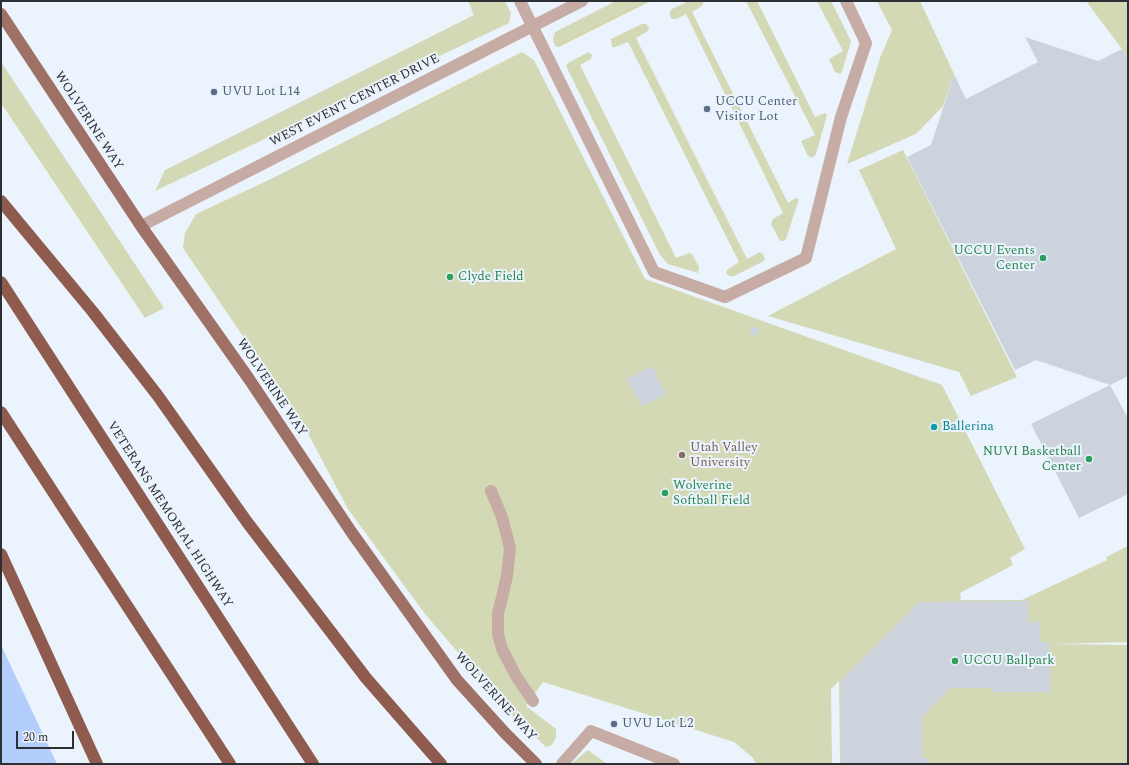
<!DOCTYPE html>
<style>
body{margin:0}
#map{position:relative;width:1129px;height:765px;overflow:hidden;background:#ebf3fc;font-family:Spectral,serif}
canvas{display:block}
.frame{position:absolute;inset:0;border:2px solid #2c2f33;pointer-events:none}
.scale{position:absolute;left:16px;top:731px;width:58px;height:18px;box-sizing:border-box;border:2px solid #2c2f33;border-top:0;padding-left:5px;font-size:12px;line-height:14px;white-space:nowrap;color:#2c2f33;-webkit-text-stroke:3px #ebf3fc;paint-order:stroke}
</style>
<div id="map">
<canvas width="1129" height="765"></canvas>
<div class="frame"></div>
<div class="scale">20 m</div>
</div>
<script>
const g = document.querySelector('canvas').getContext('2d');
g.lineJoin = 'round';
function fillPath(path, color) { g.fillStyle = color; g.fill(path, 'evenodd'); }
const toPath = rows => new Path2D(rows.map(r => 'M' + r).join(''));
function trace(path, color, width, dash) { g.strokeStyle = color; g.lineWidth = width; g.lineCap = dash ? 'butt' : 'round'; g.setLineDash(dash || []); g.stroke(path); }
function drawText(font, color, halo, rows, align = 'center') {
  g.font = font + ' Spectral,serif'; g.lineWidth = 4; g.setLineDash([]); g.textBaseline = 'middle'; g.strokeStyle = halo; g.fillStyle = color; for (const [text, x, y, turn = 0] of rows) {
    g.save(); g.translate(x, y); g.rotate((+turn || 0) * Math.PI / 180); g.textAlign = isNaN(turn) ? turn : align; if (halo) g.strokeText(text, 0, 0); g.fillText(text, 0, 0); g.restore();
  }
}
fillPath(toPath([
 [468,1,505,1,511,13,509,23,155,191,165,170,474,15],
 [616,1,651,1,559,47,555,46,553,39,555,32],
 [689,1,704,1,702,6,692,12,788,203,796,198,799,199,786,239,783,241,780,241,771,224,773,219,783,213,686,14,677,19,672,19,670,16,670,12,672,9],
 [746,1,757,1,815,117,825,113,827,115,816,154,812,158,808,156,801,141,815,135],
 [817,1,831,1,851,41,842,72,840,74,835,72,829,59,843,51],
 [877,1,920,1,954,74,943,106,916,134,847,164,880,58,892,30],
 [1086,1,1128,1,1128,60,1122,49],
 [642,24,646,24,649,28,648,31,636,38,747,259,760,252,763,254,765,259,762,262,734,276,729,276,726,273,727,270,739,262,628,42,615,47,612,47,611,39],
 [522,52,534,60,645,279,942,385,1025,549,1010,558,1013,565,960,593,961,599,959,600,1022,600,1107,560,1106,557,1128,546,1128,642,1053,644,1128,645,1128,764,840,764,839,681,831,689,832,764,756,764,753,758,734,742,543,682,526,706,556,729,556,738,552,745,546,747,510,713,425,614,348,509,304,426,183,248,185,233,196,214,273,178],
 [589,52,592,55,591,59,580,65,594,93,676,258,689,253,692,254,699,267,698,273,668,264,660,255,566,66,568,63],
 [1,62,86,190,164,308,145,318,1,103],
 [903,150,1017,377,971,396,959,372,768,316,896,249,859,170],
 [588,750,607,764,571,764]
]), '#d3d9b5');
fillPath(toPath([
 [1,645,57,764,1,764]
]), '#b3cdfc');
fillPath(toPath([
 [1025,37,1098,61,1122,49,1128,60,1128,376,1110,385,1036,360,1015,370,907,157,931,145,954,74,966,99,1038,62],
 [751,326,759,329,757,336,749,333],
 [652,366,666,394,641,406,627,379],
 [1110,385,1128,418,1128,494,1079,518,1031,424],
 [1028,601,1028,622,1040,622,1040,642,1049,642,1050,692,992,692,992,688,951,688,923,716,923,758,928,758,928,764,841,764,841,680,919,602]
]), '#ccd3dd');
trace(toPath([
 [520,1,654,272,725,297,806,258,841,117,866,43,846,1],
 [141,226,582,1],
 [491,491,502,517,510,548,507,576,498,614,498,634,502,649,516,676,533,701],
 [562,764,591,731,674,764]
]), '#c6aca5', 12);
trace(toPath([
 [1,14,141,226,249,379,352,533,457,680,505,733,536,764]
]), '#9f7166', 12);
trace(toPath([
 [1,201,93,312,158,396,247,522,366,678,441,764],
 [1,282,313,764],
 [1,412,230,764],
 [1,554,97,764]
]), '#8f5b4f', 12);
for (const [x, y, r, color] of [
 [214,92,4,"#5c6f8a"],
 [707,109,4,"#5c6f8a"],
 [1043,258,4,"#2e9e5b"],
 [450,277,4,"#2e9e5b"],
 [934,427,4,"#0f9aa8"],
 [682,455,4,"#8d6e63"],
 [1089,459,4,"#2e9e5b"],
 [665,493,4,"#2e9e5b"],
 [955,661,4,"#2e9e5b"],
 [614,724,4,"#5c6f8a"]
]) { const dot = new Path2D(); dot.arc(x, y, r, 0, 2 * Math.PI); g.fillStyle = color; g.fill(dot); trace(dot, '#ebf3fc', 1.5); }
drawText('13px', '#4e5e75', '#ebf3fc', [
 ["UVU Lot L14",222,92],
 ["UCCU Center",715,102],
 ["Visitor Lot",715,117],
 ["UVU Lot L2",622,724]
], 'left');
drawText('13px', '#2c2f33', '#ebf3fc', [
 ["WEST EVENT CENTER DRIVE",355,101,-27],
 ["WOLVERINE WAY",88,121,57],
 ["WOLVERINE WAY",271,388,56],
 ["VETERANS MEMORIAL HIGHWAY",169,515,57],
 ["WOLVERINE WAY",495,697,48]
]);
drawText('13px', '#27864d', '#ebf3fc', [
 ["UCCU Events",1035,251,"right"],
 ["Center",1035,266,"right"],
 ["Clyde Field",458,277],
 ["NUVI Basketball",1081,452,"right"],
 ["Center",1081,467,"right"],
 ["Wolverine",673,486],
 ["Softball Field",673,501],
 ["UCCU Ballpark",963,661]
], 'left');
drawText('13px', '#0d838f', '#ebf3fc', [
 ["Ballerina",942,427]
], 'left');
drawText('13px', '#785e54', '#ebf3fc', [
 ["Utah Valley",690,448],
 ["University",690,463]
], 'left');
</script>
